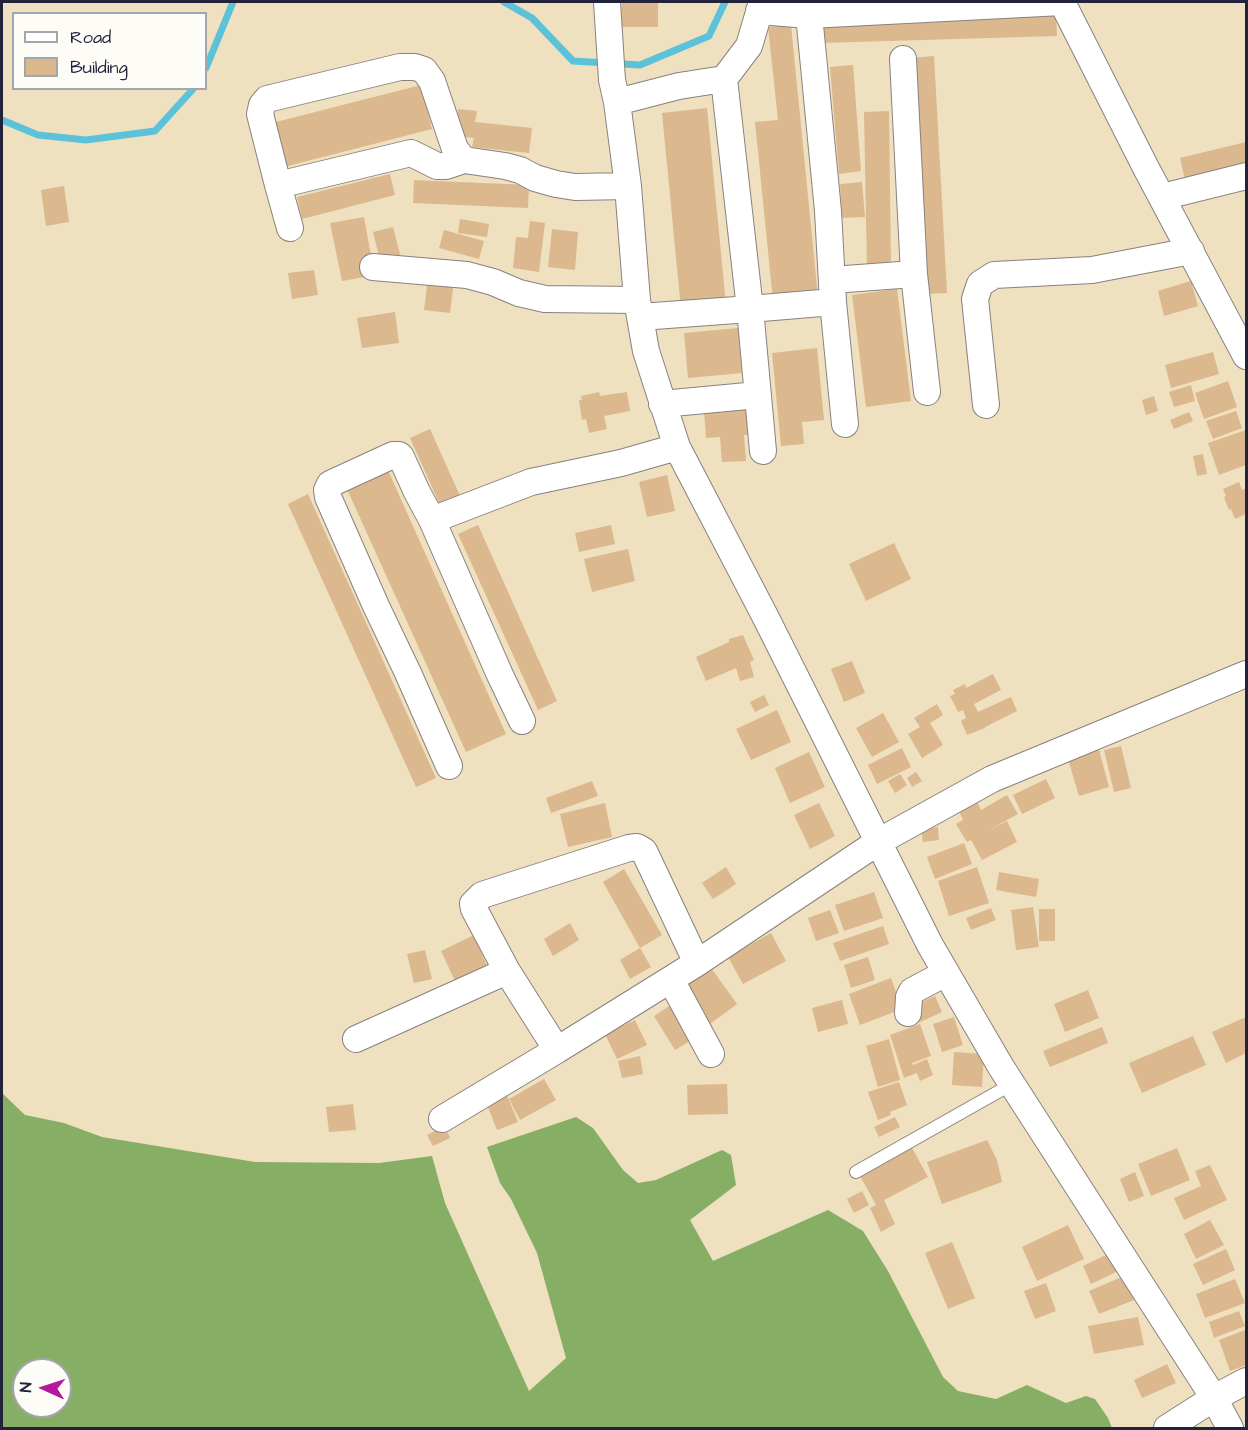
<!DOCTYPE html>
<style>
body{margin:0}
#map{position:relative;width:1248px;height:1430px;overflow:hidden;background:#efe0c0;font-family:"Architects Daughter",sans-serif}
canvas{display:block}
.frame{position:absolute;inset:0;border:3px solid #22223b;pointer-events:none}
.legend{position:absolute;left:12px;top:12px;width:195px;height:78px;box-sizing:border-box;background:#fdfcf7;border:2px solid #a5a5ac;margin:0;padding:8px 10px;list-style:none;font-size:18px;color:#22223b}
.legend li{display:flex;align-items:center;gap:12px;height:30px}
.legend b{width:30px;border:2px solid #a5a5ac}
.north{position:absolute;left:12px;top:1358px;width:60px;height:60px;box-sizing:border-box;background:#fdfcf7;border:2px solid #a5a5ac;border-radius:50%;rotate:273deg;font-size:16px;font-weight:700;line-height:24px;text-align:center;color:#22223b}
.north::after{content:'';display:block;margin:auto;width:21px;height:27px;background:#b5179e;clip-path:polygon(50% 0,100% 100%,50% 72%,0 100%)}
</style>
<div id="map">
<canvas width="1248" height="1430"></canvas>
<div class="frame"></div>
<ul class="legend">
<li><b style="height:8px;background:#fff"></b>Road</li>
<li><b style="height:16px;background:#dbb88d"></b>Building</li>
</ul>
<div class="north">N</div>
</div>
<script>
const g = document.querySelector('canvas').getContext('2d');
g.lineJoin = 'round';
function fillPath(path, color) { g.fillStyle = color; g.fill(path, 'evenodd'); }
const toPath = rows => new Path2D(rows.map(r => 'M' + r).join(''));
function trace(path, color, width, dash) { g.strokeStyle = color; g.lineWidth = width; g.lineCap = dash ? 'butt' : 'round'; g.setLineDash(dash || []); g.stroke(path); }
fillPath(toPath([
 [2,1093,25,1115,64,1123,102,1137,255,1162,379,1163,432,1156,445,1203,529,1391,566,1358,537,1253,511,1199,500,1183,487,1147,576,1117,593,1128,623,1170,638,1183,656,1180,722,1150,731,1155,736,1185,690,1220,713,1261,828,1210,863,1231,888,1271,943,1377,958,1391,996,1399,1027,1385,1066,1403,1086,1396,1095,1399,1108,1418,1112,1428,2,1428],
 [24,1370,60,1370,60,1406,24,1406]
]), '#86ae64');
trace(toPath([
 [504,2,532,18,573,61,640,65,709,36,725,2],
 [206,68,233,2],
 [2,120,38,135,86,140,155,131,194,88]
]), '#5cc2d9', 7);
fillPath(toPath([
 [622,2,658,2,658,27,621,27],
 [1056,14,1057,36,821,43,821,20],
 [791,25,818,297,773,301,755,122,778,120,768,27],
 [934,56,947,293,925,294,911,58],
 [853,65,861,171,839,174,830,67],
 [421,85,432,129,284,167,272,123],
 [707,108,726,305,681,309,662,113],
 [458,109,477,111,475,122,532,128,529,153,472,147,474,138,456,136],
 [889,111,891,267,867,268,864,112],
 [1246,142,1246,165,1185,180,1180,158],
 [390,174,395,195,302,219,297,197],
 [414,180,529,185,528,208,413,203],
 [862,182,865,217,842,218,840,184],
 [64,186,69,222,46,226,41,190],
 [364,217,372,261,365,277,342,281,330,223],
 [460,219,489,224,487,237,458,233],
 [530,221,545,223,539,272,513,268,516,237,528,238],
 [393,227,401,258,381,264,373,232],
 [552,229,578,232,575,270,548,267],
 [444,230,484,241,479,259,439,248],
 [314,270,318,295,292,299,288,273],
 [428,278,454,281,450,313,424,310],
 [1191,281,1198,306,1164,316,1158,291],
 [897,289,911,401,866,407,852,295],
 [395,312,399,343,362,348,357,318],
 [738,328,742,373,688,378,684,333],
 [817,348,824,420,802,422,804,444,781,446,772,353],
 [1213,352,1219,374,1171,388,1165,365],
 [1228,381,1237,407,1204,419,1195,393],
 [1191,385,1195,401,1174,407,1169,392],
 [599,392,600,396,627,392,630,411,604,416,607,429,589,433,586,419,582,420,579,400,582,400,581,396],
 [1154,396,1158,411,1146,415,1142,400],
 [747,408,749,435,744,435,746,461,722,462,720,437,706,438,704,411],
 [1236,411,1242,428,1213,439,1206,421],
 [1189,412,1193,421,1174,429,1170,420],
 [430,429,461,498,441,507,410,438],
 [1246,430,1246,465,1219,475,1208,443],
 [1203,454,1207,474,1197,476,1193,456],
 [387,468,506,734,466,752,346,487],
 [667,475,675,511,647,517,639,482],
 [1239,482,1242,490,1246,488,1246,514,1235,519,1231,509,1229,510,1224,497,1226,496,1223,489],
 [308,494,436,778,416,787,288,504],
 [478,525,557,701,538,710,458,534],
 [611,525,615,544,579,552,575,533],
 [894,543,911,579,866,601,849,564],
 [628,549,635,581,592,592,584,559],
 [743,635,754,660,750,662,754,677,740,681,736,668,706,681,696,657,729,642,729,639],
 [852,661,865,693,844,702,831,669],
 [993,674,1001,690,974,704,978,712,1011,697,1017,711,985,727,985,728,967,735,961,721,966,718,963,710,958,712,950,696,955,694,953,690,965,684,966,688],
 [764,695,769,705,755,712,750,702],
 [937,704,943,715,930,723,943,745,922,758,908,734,920,727,914,718],
 [777,710,791,742,751,760,736,729],
 [883,713,899,742,872,757,856,728],
 [1121,746,1131,788,1114,792,1104,750],
 [902,748,911,767,877,784,868,765],
 [1099,750,1109,787,1079,796,1068,759],
 [809,752,825,787,790,803,775,768],
 [916,772,922,781,912,787,907,778],
 [900,774,907,785,895,793,888,781],
 [1046,779,1055,798,1022,814,1013,795],
 [592,781,598,796,551,813,546,798],
 [973,793,981,810,1007,795,1018,814,987,831,1007,821,1017,842,982,860,971,840,967,842,956,824,963,820,955,802],
 [605,803,612,837,568,847,560,814],
 [819,803,835,836,810,849,794,815],
 [938,827,939,840,923,842,921,829],
 [964,843,972,864,935,879,927,857],
 [726,867,736,884,713,899,702,883],
 [977,867,989,903,949,916,938,881],
 [624,869,662,935,640,948,603,882],
 [999,872,1039,879,1036,897,996,890],
 [874,892,883,918,844,931,835,905],
 [1033,907,1039,947,1016,950,1011,910],
 [991,908,996,920,971,930,966,918],
 [1039,909,1055,909,1055,941,1039,941],
 [830,910,839,933,816,941,808,918],
 [570,923,579,940,553,956,544,939],
 [883,926,889,944,840,961,833,943],
 [771,933,786,961,743,984,728,957],
 [474,935,487,966,455,981,441,951],
 [640,948,651,967,630,979,620,960],
 [425,950,432,979,414,983,407,954],
 [868,957,875,980,851,988,844,965],
 [709,965,737,1004,710,1024,682,985],
 [891,978,902,1009,860,1025,849,994],
 [1088,990,1099,1018,1065,1032,1054,1004],
 [935,996,942,1012,918,1023,911,1007],
 [842,1000,848,1024,818,1032,812,1008],
 [677,1001,698,1036,675,1050,654,1016],
 [954,1017,963,1045,942,1052,933,1024],
 [1246,1017,1246,1053,1226,1063,1212,1032],
 [635,1020,647,1045,617,1059,605,1034],
 [920,1024,931,1056,912,1063,913,1065,927,1059,933,1075,920,1081,917,1073,904,1078,890,1035],
 [1102,1027,1108,1043,1050,1067,1043,1051],
 [1193,1036,1206,1065,1142,1093,1129,1063],
 [889,1039,900,1080,878,1087,866,1046],
 [954,1052,984,1054,982,1087,952,1085],
 [640,1056,643,1074,622,1078,618,1061],
 [544,1079,556,1100,520,1120,509,1099],
 [899,1082,907,1105,890,1112,891,1115,878,1120,868,1092],
 [727,1084,728,1114,688,1115,687,1085],
 [506,1093,518,1122,497,1130,486,1102],
 [353,1104,356,1130,329,1132,326,1107],
 [895,1117,900,1127,879,1137,874,1127],
 [445,1126,450,1138,433,1146,427,1135],
 [987,1140,997,1160,1002,1182,942,1204,927,1162],
 [911,1146,928,1177,884,1200,895,1224,881,1232,870,1208,876,1205,859,1174],
 [1177,1148,1190,1180,1151,1196,1138,1164],
 [1210,1165,1227,1200,1184,1220,1174,1198,1201,1186,1195,1171],
 [1135,1172,1144,1196,1129,1202,1120,1179],
 [862,1191,869,1205,854,1213,847,1199],
 [1210,1220,1224,1245,1196,1259,1184,1234],
 [1068,1225,1084,1259,1037,1281,1022,1247],
 [952,1242,975,1298,948,1309,925,1253],
 [1226,1249,1235,1270,1203,1285,1193,1264],
 [1110,1253,1118,1271,1091,1284,1083,1266],
 [1124,1276,1134,1300,1099,1314,1089,1291],
 [1235,1279,1245,1303,1205,1318,1196,1294],
 [1046,1283,1056,1311,1035,1319,1024,1291],
 [1239,1311,1245,1326,1214,1338,1209,1322],
 [1138,1317,1144,1345,1094,1354,1088,1326],
 [1245,1330,1246,1335,1246,1365,1230,1371,1219,1340],
 [1167,1364,1176,1383,1142,1398,1134,1380]
]), '#dbb88d');
const service = toPath([
 [856,1172,1012,1084]
]);
const minor = toPath([
 [607,2,612,80,617,102,628,186,637,300,646,351,677,447,765,616,930,945,1001,1067,1214,1398,1230,1428],
 [1062,2,1146,168,1246,356],
 [759,11,809,15,1062,2],
 [724,79,750,309,833,302,828,211,809,15],
 [617,102,679,86,724,79,749,46,762,2],
 [278,185,260,114,262,105,267,99,400,67,415,67,424,70,432,81,455,149,464,160],
 [1162,197,1246,176],
 [290,228,278,185,411,153,437,166,446,166,464,160,505,166,520,170,535,178,556,184,575,187,628,186],
 [373,267,467,275,493,282,519,293,545,299,637,300],
 [914,274,927,392],
 [832,280,914,274,903,59],
 [833,302,845,424],
 [640,317,750,309,763,451],
 [662,404,758,395],
 [986,405,975,299,980,284,994,275,1092,270,1191,251],
 [432,520,417,492,401,457,399,455,393,455,330,484,327,490,328,497,376,606,408,673,449,766],
 [522,721,500,675,432,520,531,482,621,463,677,447],
 [697,963,644,851,637,847,629,848,482,895,473,904,474,909,507,971,557,1050,697,963,878,842,992,779,1246,674],
 [671,980,711,1054],
 [908,1013,909,997,912,991,946,973],
 [356,1039,507,971],
 [442,1119,557,1050],
 [1167,1428,1214,1398,1246,1381]
]);
trace(service, '#88817e', 14);
trace(minor, '#88817e', 28);
trace(service, '#fff', 12);
trace(minor, '#fff', 26);
</script>
